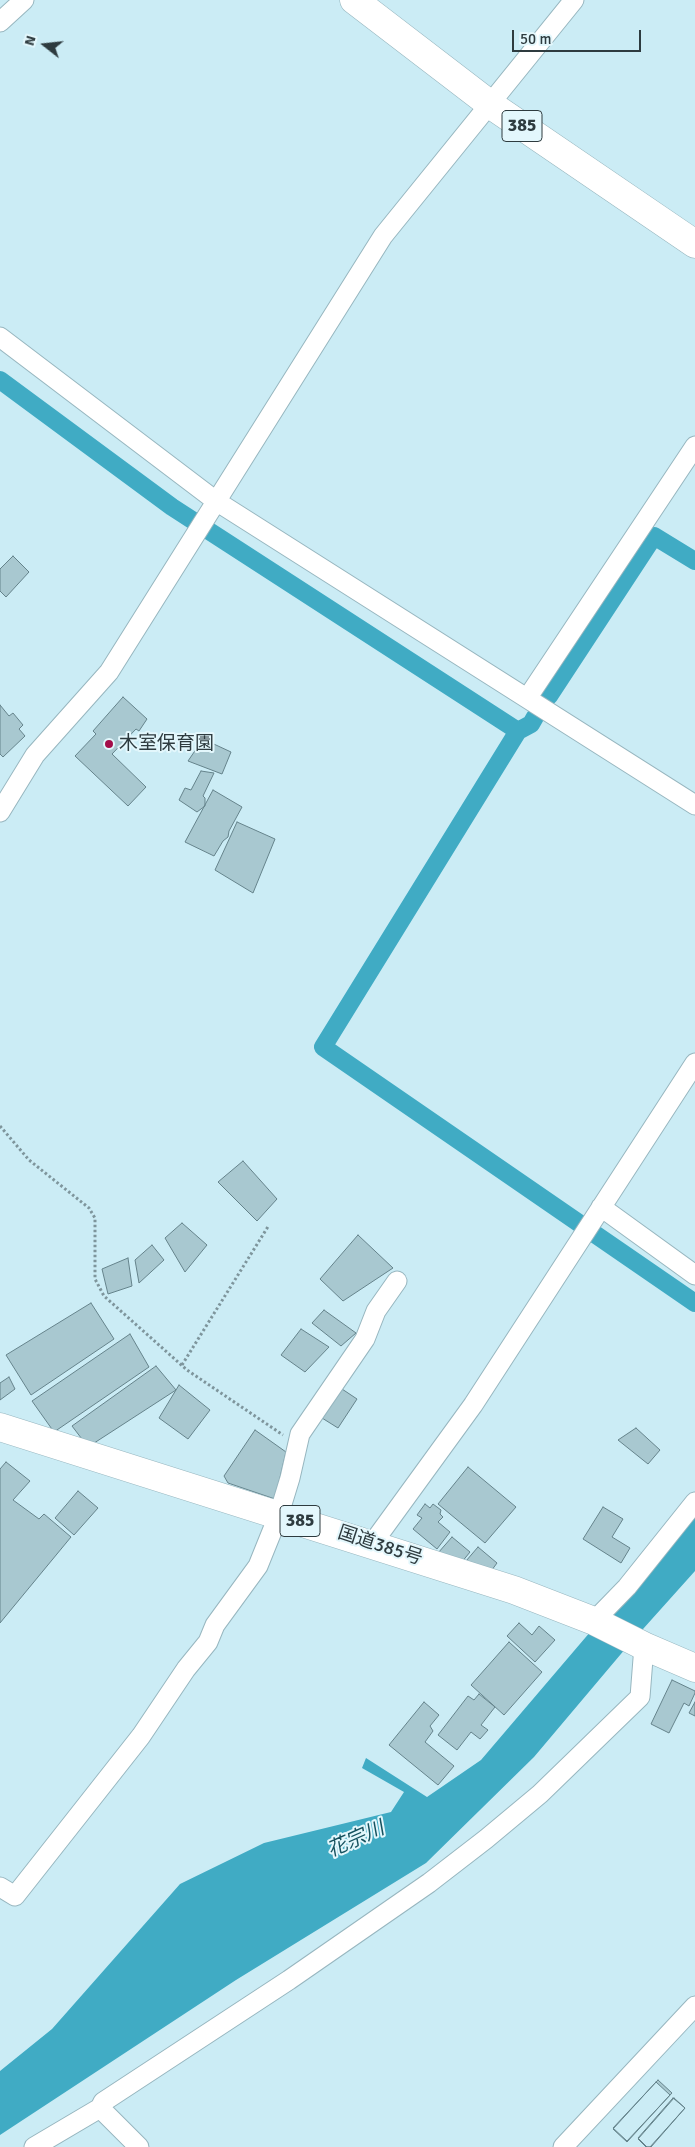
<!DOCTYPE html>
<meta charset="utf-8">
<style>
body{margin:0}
#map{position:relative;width:695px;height:2147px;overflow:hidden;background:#cbecf5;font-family:Signika,sans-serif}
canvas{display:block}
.north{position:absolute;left:20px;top:20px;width:50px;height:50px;-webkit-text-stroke:4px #e3f7fc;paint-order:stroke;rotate:286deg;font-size:14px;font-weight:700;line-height:20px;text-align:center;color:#2e3b3f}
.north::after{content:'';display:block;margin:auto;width:18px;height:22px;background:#2e3b3f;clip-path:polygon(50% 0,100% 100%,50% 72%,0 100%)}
.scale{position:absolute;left:512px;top:30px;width:129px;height:22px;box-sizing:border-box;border:2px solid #2e3b3f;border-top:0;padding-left:6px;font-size:15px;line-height:18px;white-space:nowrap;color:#2e3b3f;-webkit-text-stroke:4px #e3f7fc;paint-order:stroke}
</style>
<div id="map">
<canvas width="695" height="2147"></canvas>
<div class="north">N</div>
<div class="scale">50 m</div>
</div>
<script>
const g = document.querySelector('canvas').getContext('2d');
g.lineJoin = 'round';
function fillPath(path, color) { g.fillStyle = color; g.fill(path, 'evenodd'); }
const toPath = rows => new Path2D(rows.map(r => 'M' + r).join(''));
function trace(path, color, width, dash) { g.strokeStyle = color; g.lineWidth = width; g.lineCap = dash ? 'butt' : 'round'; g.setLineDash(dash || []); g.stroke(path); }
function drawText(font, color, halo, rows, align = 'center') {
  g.font = font + ' Signika,"Noto Sans JP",sans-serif'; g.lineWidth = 4; g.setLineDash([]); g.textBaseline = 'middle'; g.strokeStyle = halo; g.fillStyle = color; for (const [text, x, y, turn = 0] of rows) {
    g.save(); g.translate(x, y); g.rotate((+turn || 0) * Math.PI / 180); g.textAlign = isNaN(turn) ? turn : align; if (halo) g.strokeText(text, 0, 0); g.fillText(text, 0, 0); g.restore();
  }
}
fillPath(toPath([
 [695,1509,695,1571,626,1648,534,1757,426,1863,236,1980,0,2135,0,2071,52,2029,180,1884,264,1843,391,1812,404,1792,362,1768,366,1758,427,1797,481,1760]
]), '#40abc4');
trace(toPath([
 [0,380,172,507,518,731,323,1047,695,1303],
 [549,696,654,536,695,561],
 [518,731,531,724,535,717]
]), '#40abc4', 18);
const building = toPath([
 [13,556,29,572,6,597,0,591,0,569,13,556],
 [123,697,147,719,139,731,136,729,112,754,146,787,128,806,75,756,96,734,93,731,123,697],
 [0,705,9,716,13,713,23,725,19,729,25,736,3,757,0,754,0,705],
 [203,739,231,752,222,774,188,761,203,739],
 [201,771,214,773,203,796,205,798,205,806,197,812,179,800,185,788,191,790,201,771],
 [213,790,242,807,229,831,228,837,223,841,214,856,185,842,213,790],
 [237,822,275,839,253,893,215,870,237,822],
 [243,1161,277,1199,257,1221,218,1182,243,1161],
 [182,1223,207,1245,185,1272,165,1238,182,1223],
 [358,1235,393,1268,343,1301,320,1279,358,1235],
 [152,1245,164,1260,139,1283,135,1260,152,1245],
 [128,1258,132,1286,108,1294,102,1269,128,1258],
 [91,1303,114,1339,31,1395,6,1355,91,1303],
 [324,1310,356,1333,341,1346,312,1323,324,1310],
 [301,1329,329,1347,305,1372,281,1355,301,1329],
 [130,1334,149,1367,54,1432,32,1401,130,1334],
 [156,1366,176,1390,88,1447,72,1426,156,1366],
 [9,1377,15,1389,0,1400,0,1383,9,1377],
 [179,1385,210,1410,188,1439,159,1418,179,1385],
 [342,1389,357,1399,338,1428,322,1418,342,1389],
 [636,1428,660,1450,648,1464,618,1440,636,1428],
 [255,1430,286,1452,275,1499,228,1483,224,1476,255,1430],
 [6,1462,30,1481,13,1500,39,1519,44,1514,71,1537,0,1623,0,1469,6,1462],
 [468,1467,516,1507,485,1543,438,1504,468,1467],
 [78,1491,98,1508,74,1535,55,1518,78,1491],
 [425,1504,430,1508,433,1504,441,1510,440,1514,443,1517,438,1522,450,1532,437,1549,413,1529,422,1518,417,1515,425,1504],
 [603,1507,623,1519,612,1537,630,1548,621,1563,583,1539,603,1507],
 [452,1537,470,1552,457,1568,438,1553,452,1537],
 [478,1547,497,1563,486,1578,466,1561,478,1547],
 [519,1623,532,1635,539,1626,555,1640,535,1662,507,1636,519,1623],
 [509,1642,542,1672,504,1715,471,1685,509,1642],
 [672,1680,695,1691,695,1693,689,1706,684,1703,669,1733,651,1724,672,1680],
 [479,1694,495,1707,481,1725,488,1730,480,1739,471,1732,457,1750,438,1735,468,1696,474,1700,479,1694],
 [424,1702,439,1715,430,1726,433,1731,425,1742,454,1766,438,1785,389,1745,424,1702],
 [695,1702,695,1716,689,1713,695,1702],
 [658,2080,672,2093,627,2141,613,2128,658,2080],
 [656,2082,670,2095,627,2142,613,2129,656,2082],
 [673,2098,685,2108,650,2147,647,2147,638,2138,673,2098],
 [674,2098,685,2108,651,2147,646,2147,638,2139,674,2098]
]);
fillPath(building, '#a8c8d0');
trace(building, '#65838b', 1);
const street = toPath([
 [0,22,24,0],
 [0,337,216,501,695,805],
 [528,697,695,446],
 [0,812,35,755,109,672,383,236,574,0],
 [601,1207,695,1275],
 [372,1544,473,1405,695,1063],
 [594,1621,627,1587,695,1502],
 [0,1887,15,1896,141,1736,186,1669,208,1642,215,1625,258,1566,279,1514,290,1478,300,1434,365,1339,376,1311,397,1281],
 [100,2108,139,2147],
 [34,2147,100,2108,103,2102,289,1980,429,1883,486,1839,540,1794,640,1697,644,1646],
 [563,2147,695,2006]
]);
const highway = toPath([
 [354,0,491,105,695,244],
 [0,1427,514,1590,594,1621,644,1646,695,1668]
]);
trace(street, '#97b6bf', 21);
trace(highway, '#97b6bf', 29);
trace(toPath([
 [0,1126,29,1160,89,1208,95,1218,95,1279,104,1296,187,1370,283,1435],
 [182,1365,269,1225]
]), '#7e959c', 3, [2.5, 2.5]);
trace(street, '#fff', 19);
trace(highway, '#fff', 28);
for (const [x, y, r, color] of [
 [109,744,5,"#a30d49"]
]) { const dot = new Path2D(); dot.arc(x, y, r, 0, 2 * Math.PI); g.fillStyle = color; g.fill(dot); trace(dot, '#e3f7fc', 2); }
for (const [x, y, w] of [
 [522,126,40],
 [300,1521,40]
]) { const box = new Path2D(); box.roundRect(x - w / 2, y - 15.5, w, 31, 4); g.fillStyle = '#e3f7fc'; g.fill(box); trace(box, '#2e3b3f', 1); }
drawText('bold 18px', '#2e3b3f', null, [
 ["385",522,126],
 ["385",300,1521]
]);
drawText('19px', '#2e3b3f', '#e3f7fc', [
 ["木室保育園",119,744]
], 'left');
drawText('19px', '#2e3b3f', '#e3f7fc', [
 ["国道385号",380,1546,18]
]);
drawText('italic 20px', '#16525f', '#e3f7fc', [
 ["花宗川",356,1840,-24]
]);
</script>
